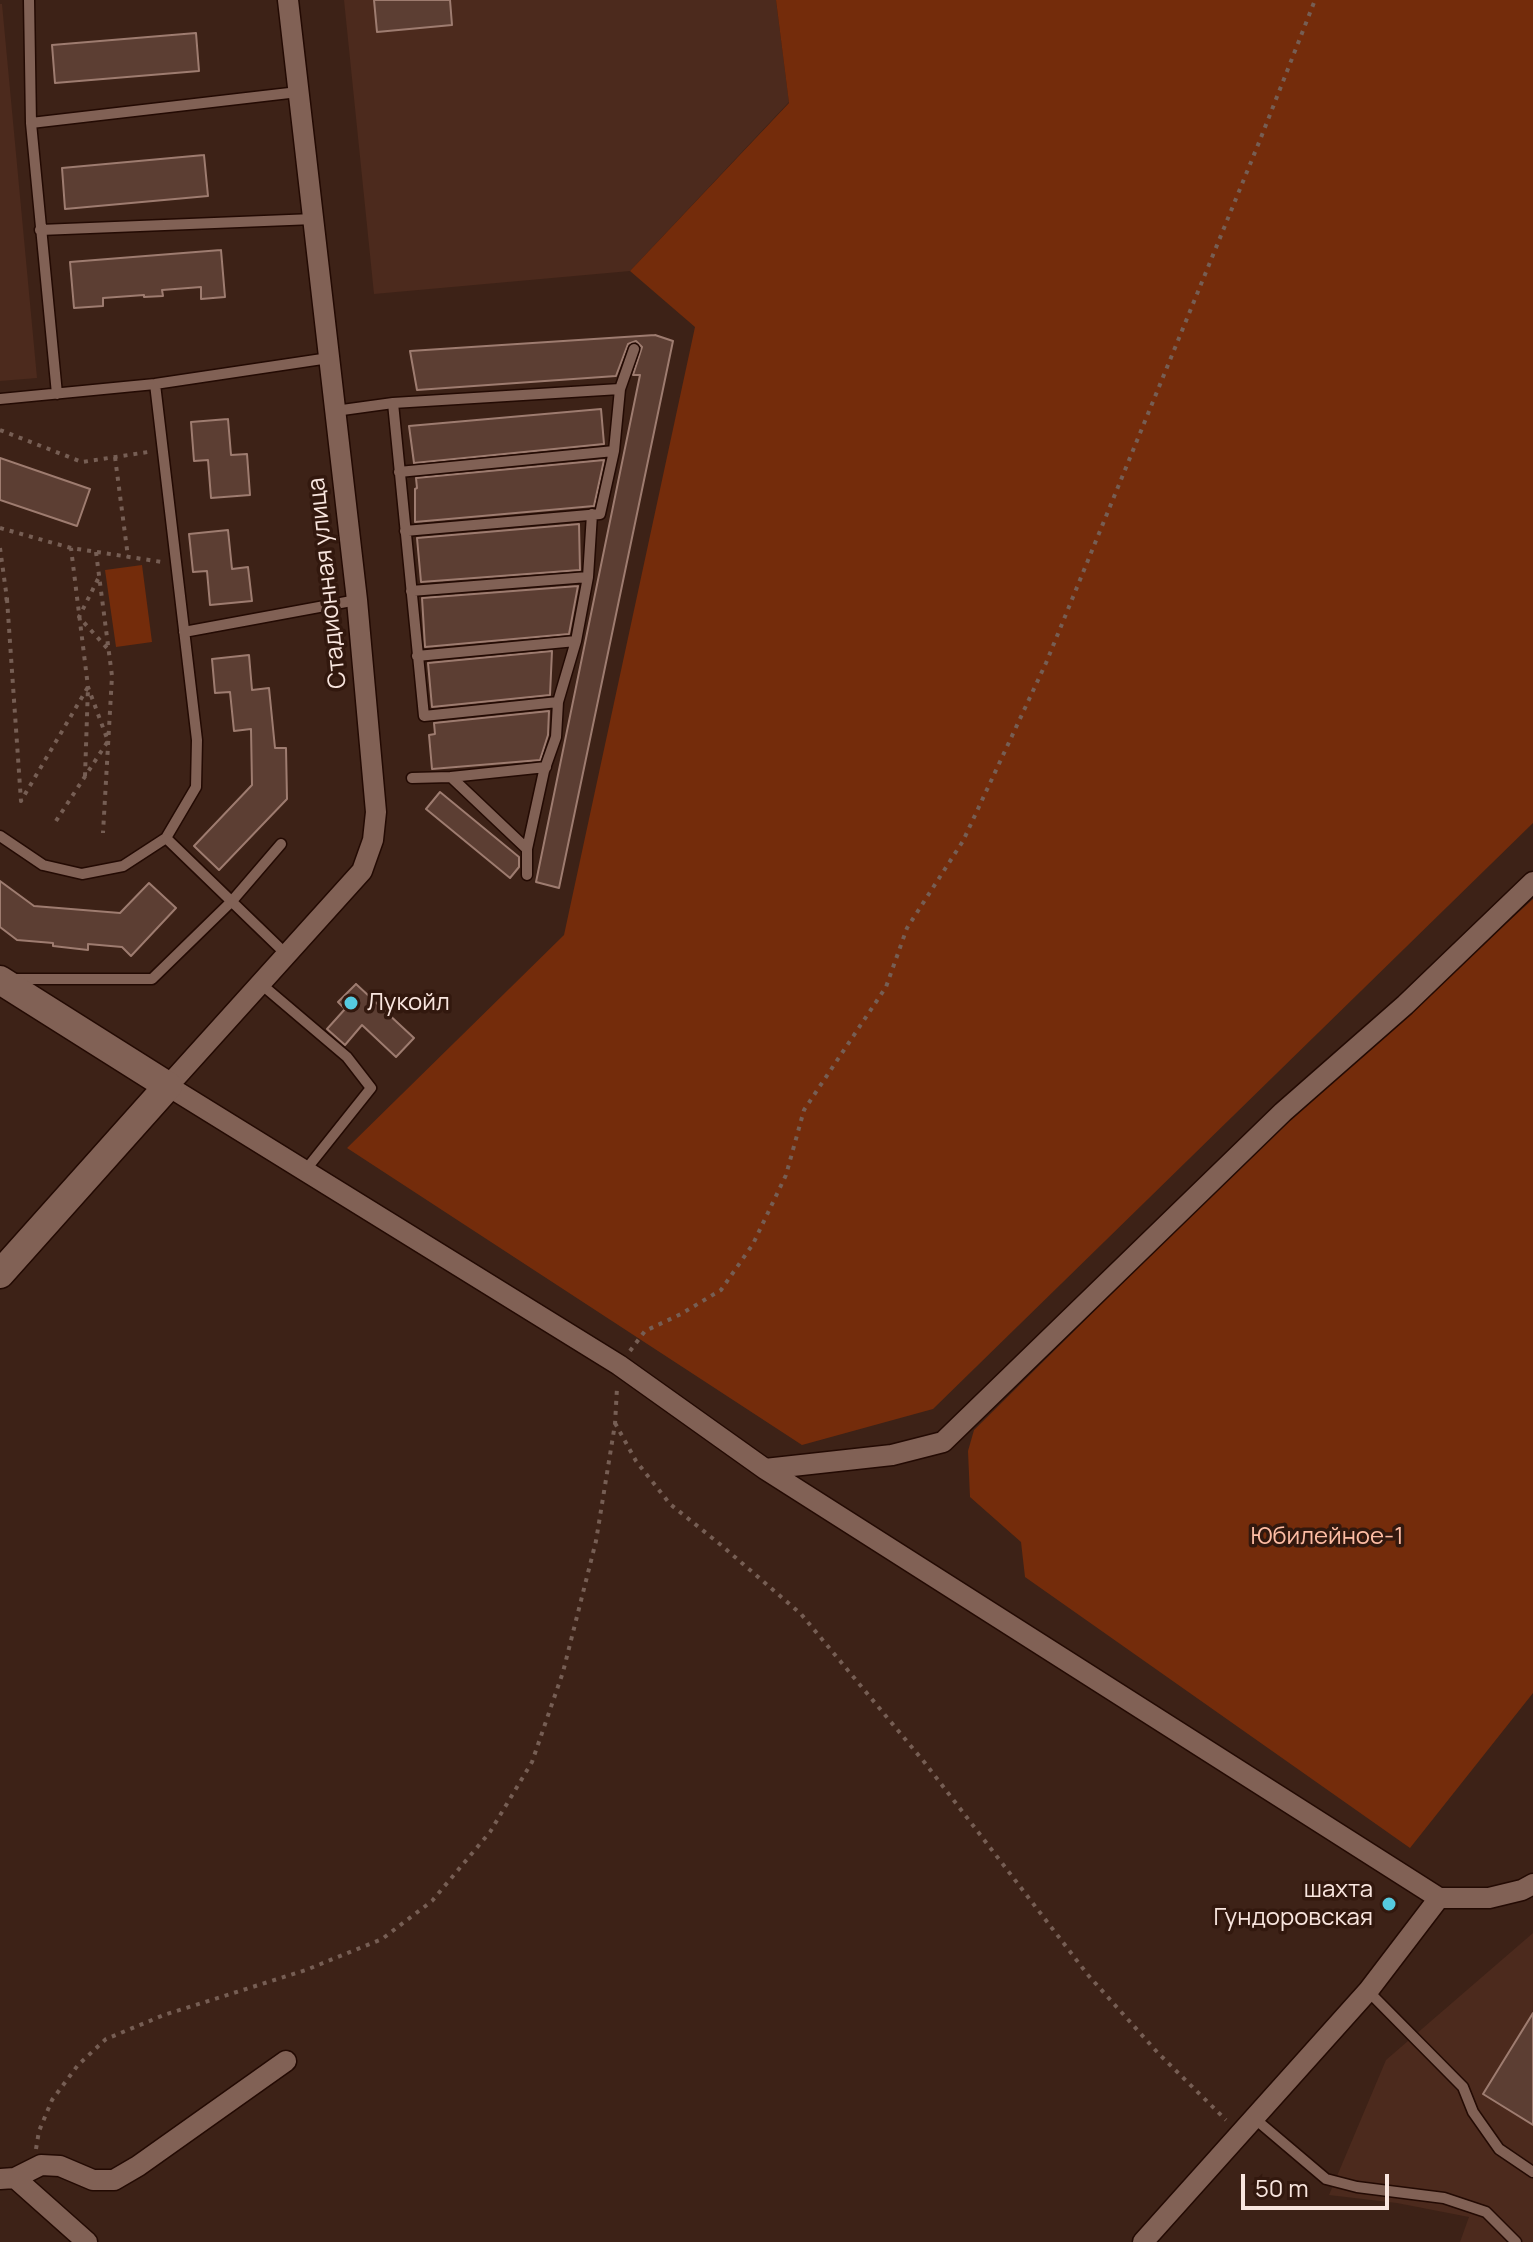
<!DOCTYPE html>
<meta charset="utf-8">
<style>
body{margin:0}
#map{position:relative;width:1533px;height:2242px;overflow:hidden;background:#3d2217;font-family:Manrope,sans-serif}
canvas{display:block}
.scale{position:absolute;left:1241px;top:2174px;width:148px;height:36px;box-sizing:border-box;border:4px solid #f9e6df;border-top:0;padding-left:10px;font-size:24px;line-height:28px;white-space:nowrap;color:#f9e6df;-webkit-text-stroke:6px #32180e;paint-order:stroke}
</style>
<div id="map">
<canvas width="1533" height="2242"></canvas>
<div class="scale">50 m</div>
</div>
<script>
const g = document.querySelector('canvas').getContext('2d');
g.lineJoin = 'round';
function fillPath(path, color) { g.fillStyle = color; g.fill(path, 'evenodd'); }
const toPath = rows => new Path2D(rows.map(r => 'M' + r).join(''));
function trace(path, color, width, dash) { g.strokeStyle = color; g.lineWidth = width; g.lineCap = dash ? 'butt' : 'round'; g.setLineDash(dash || []); g.stroke(path); }
function drawText(font, color, halo, rows, align = 'center') {
  g.font = font + ' Manrope,sans-serif'; g.lineWidth = 7; g.setLineDash([]); g.textBaseline = 'middle'; g.strokeStyle = halo; g.fillStyle = color; for (const [text, x, y, turn = 0] of rows) {
    g.save(); g.translate(x, y); g.rotate((+turn || 0) * Math.PI / 180); g.textAlign = isNaN(turn) ? turn : align; if (halo) g.strokeText(text, 0, 0); g.fillText(text, 0, 0); g.restore();
  }
}
fillPath(toPath([
 [344,0,776,0,789,102,630,271,374,294],
 [0,4,2,4,37,378,0,381],
 [1533,1933,1533,2242,1460,2242,1469,2217,1397,2203,1329,2195,1386,2060]
]), '#4c2a1d');
fillPath(toPath([
 [776,0,1533,0,1533,823,933,1409,802,1445,347,1148,564,935,695,327,630,271,789,103],
 [142,565,152,642,116,647,105,570],
 [1533,899,1533,1693,1410,1848,1025,1577,1021,1542,970,1497,968,1451,974,1430,1311,1097,1359,1057]
]), '#742c0b');
const building = toPath([
 [374,0,450,0,452,25,377,32,374,0],
 [196,33,199,71,55,83,52,45,196,33],
 [204,155,208,196,65,209,62,168,204,155],
 [221,250,225,297,201,299,201,287,162,290,163,296,144,297,144,295,103,298,103,306,74,308,70,262,221,250],
 [655,335,673,341,559,888,536,882,640,375,633,375,642,347,636,341,628,344,616,376,417,390,410,351,655,335],
 [601,409,604,444,414,463,409,426,601,409],
 [228,419,231,455,247,454,250,495,211,498,208,460,194,461,191,422,228,419],
 [0,458,90,489,77,526,0,500,0,458],
 [604,460,594,506,415,522,415,489,417,488,416,478,604,460],
 [579,524,580,570,421,582,417,538,579,524],
 [228,530,232,569,248,567,252,601,210,605,207,571,193,572,189,534,228,530],
 [578,586,569,634,425,647,422,598,578,586],
 [552,651,550,695,432,707,428,663,552,651],
 [249,655,252,690,269,688,275,748,286,748,287,799,219,870,194,846,252,785,251,729,234,731,230,692,215,693,212,659,249,655],
 [549,711,548,735,540,760,432,769,429,735,435,734,434,723,549,711],
 [440,792,519,857,519,867,510,878,426,809,440,792],
 [0,881,34,906,120,913,149,883,176,908,131,956,122,947,88,944,88,950,53,946,53,943,17,940,0,927,0,881],
 [356,984,414,1038,396,1057,362,1025,345,1045,327,1029,345,1009,338,1002,356,984],
 [1533,2013,1533,2125,1483,2094,1533,2013]
]);
fillPath(building, '#5c3e33');
trace(building, '#9e7c70', 2);
const lane = toPath([
 [29,0,31,123,57,394],
 [31,123,298,92],
 [40,230,314,219],
 [620,389,634,349],
 [0,399,155,384,329,358],
 [393,403,424,716,558,702,556,737,544,771,527,849,451,777,546,767],
 [335,411,393,403,620,389,614,451,399,472],
 [405,531,600,514,614,451],
 [411,591,588,577],
 [184,632,357,600],
 [417,656,576,641],
 [558,702,576,641,588,577,592,514],
 [412,778,451,777],
 [0,836,43,865,82,874,123,866,166,838,196,787,197,740,155,384],
 [166,838,287,955],
 [527,875,527,849],
 [13,979,152,979,232,901,281,844],
 [261,984,347,1057,371,1088,304,1172],
 [1368,1991,1463,2087,1473,2112,1499,2149,1533,2172],
 [1254,2118,1326,2179,1357,2187,1444,2198,1486,2212,1516,2242]
]);
const street = toPath([
 [288,0,357,600,376,812,373,840,362,871,168,1086,619,1365,765,1469,1439,1898,1489,1898,1522,1890,1533,1884],
 [765,1469,892,1455,943,1442,1283,1112,1405,1005,1533,882],
 [15,2178,87,2242],
 [0,2179,15,2178,41,2165,60,2166,93,2180,114,2180,138,2166,286,2061],
 [1143,2242,1368,1991,1439,1898]
]);
const secondary = toPath([
 [0,980,168,1086,0,1274]
]);
trace(lane, '#230a03', 13);
trace(street, '#230a03', 23);
trace(secondary, '#230a03', 31);
trace(toPath([
 [0,430,82,462,148,452],
 [115,457,128,557],
 [0,528,71,548,162,562],
 [0,548,7,599,0,600],
 [96,552,112,676,103,833],
 [98,579,79,617,107,648],
 [7,599,21,801,88,687,85,776],
 [56,821,108,741,88,687,71,548],
 [630,1351,645,1331,681,1314,721,1290,753,1244,786,1175,804,1110,886,987,907,928,963,841,1046,663,1260,140,1315,0],
 [615,1423,636,1461,670,1504,721,1545,801,1614,925,1763,1088,1975,1158,2053,1226,2120],
 [36,2149,39,2131,52,2100,78,2065,106,2039,164,2015,306,1970,382,1939,432,1901,490,1832,532,1762,563,1672,596,1541,615,1424,617,1388]
]), '#765e54', 4, [4, 6]);
trace(lane, '#816155', 10);
trace(street, '#816155', 20);
trace(secondary, '#816155', 28);
for (const [x, y, r, color] of [
 [351,1003,8,"#55cadf"],
 [1389,1904,8,"#55cadf"]
]) { const dot = new Path2D(); dot.arc(x, y, r, 0, 2 * Math.PI); g.fillStyle = color; g.fill(dot); trace(dot, '#32180e', 3); }
drawText('24px', '#f9e6df', '#32180e', [
 ["Стадионная улица",328,583,-96]
]);
drawText('24px', '#f9e6df', '#32180e', [
 ["Лукойл",367,1003],
 ["шахта",1373,1890,"right"],
 ["Гундоровская",1373,1918,"right"]
], 'left');
drawText('24px', '#febda4', '#32180e', [
 ["Юбилейное-1",1327,1537]
]);
</script>
